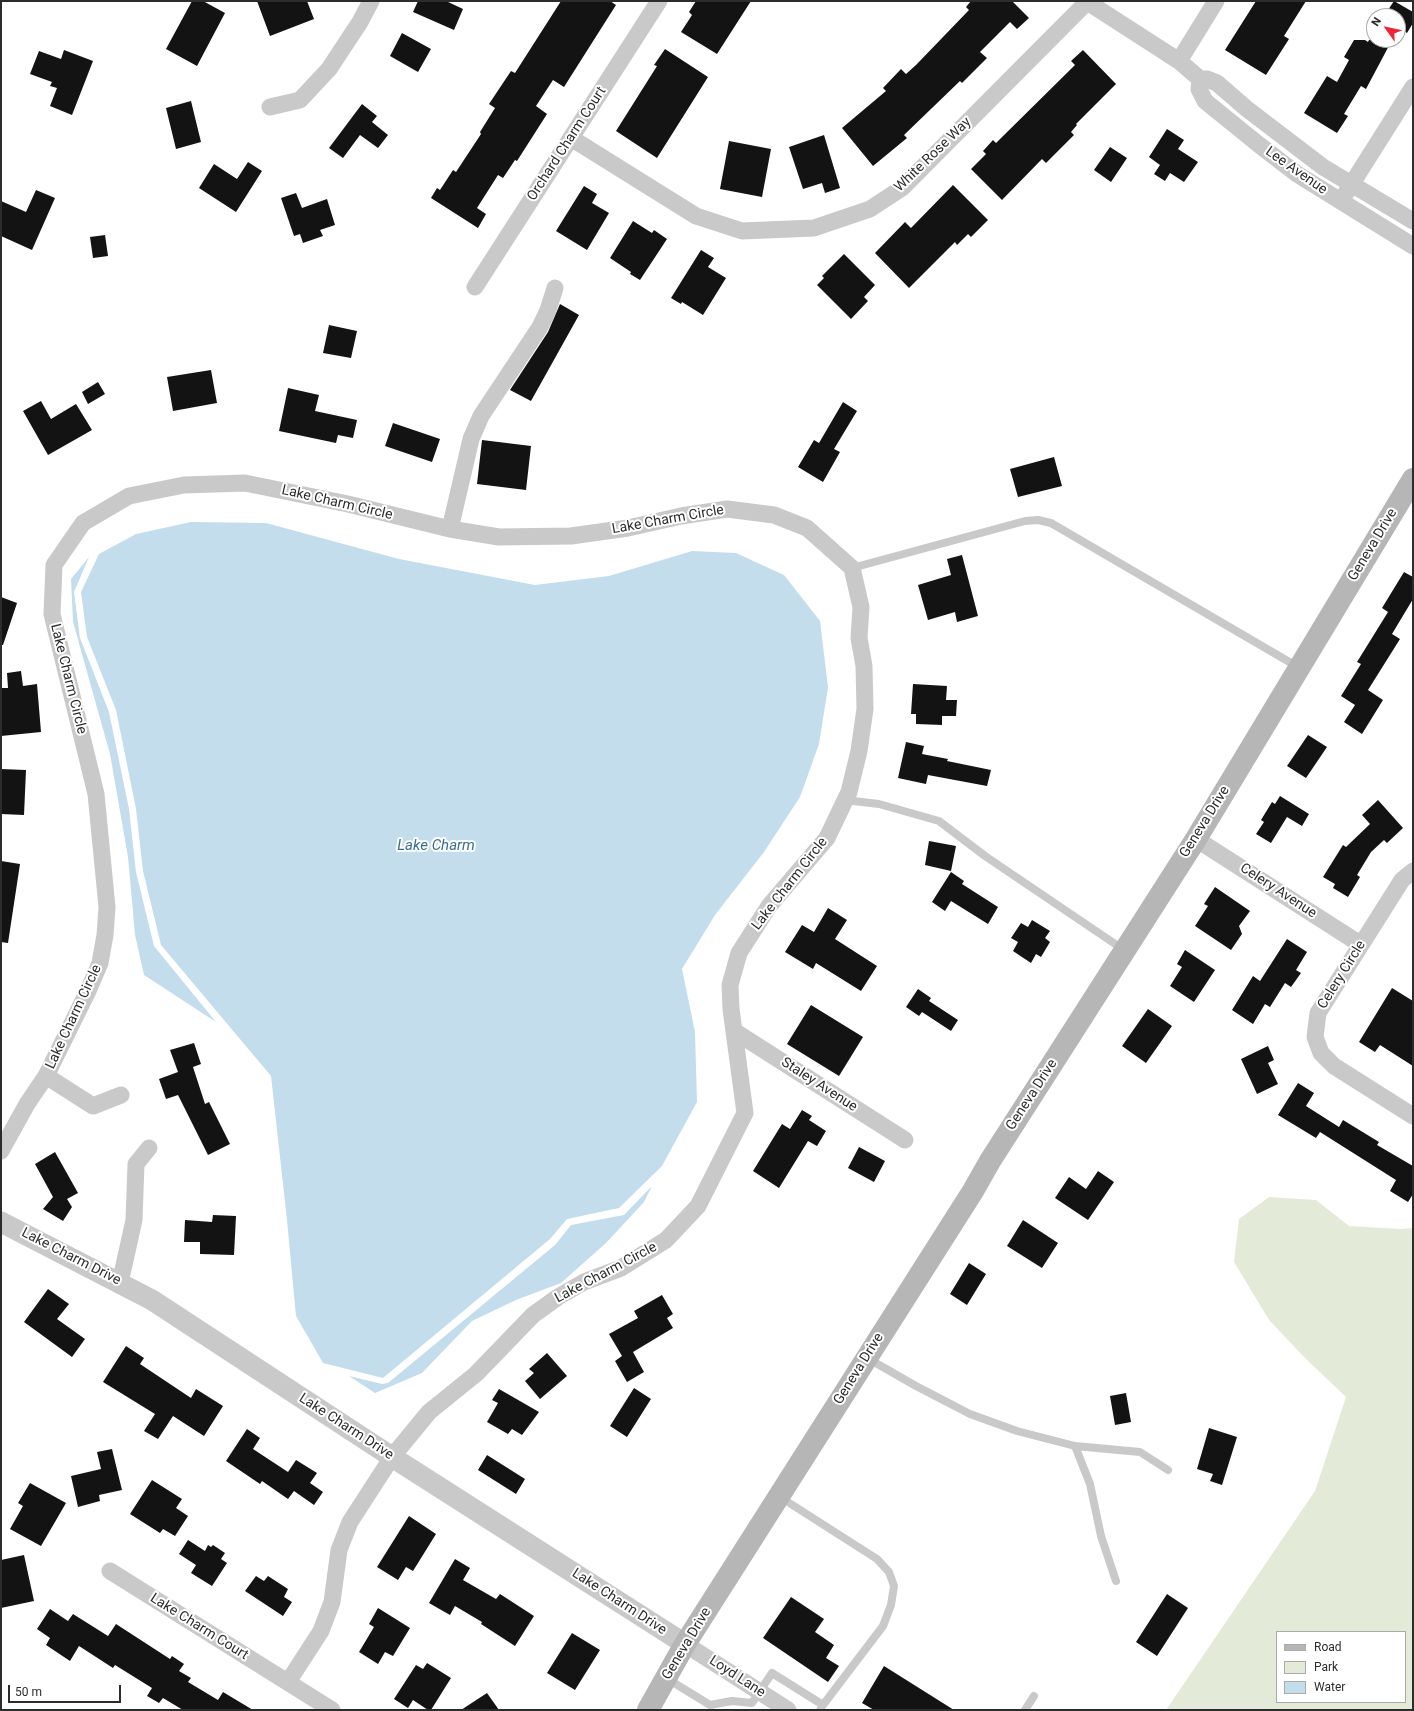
<!DOCTYPE html>
<style>
body{margin:0}
#map{position:relative;width:1414px;height:1711px;overflow:hidden;background:#fff;font-family:Roboto,sans-serif}
canvas{display:block}
.frame{position:absolute;inset:0;border:2px solid #2c2c2c;pointer-events:none}
.legend{position:absolute;left:1276px;top:1631px;width:130px;height:72px;box-sizing:border-box;background:#fff;border:1px solid #ababab;margin:0;padding:5px 7px;list-style:none;font-size:12px;color:#2c2c2c}
.legend li{display:flex;align-items:center;gap:8px;height:20px}
.legend b{width:20px;border:1px solid #ababab}
.north{position:absolute;left:1366px;top:8px;width:40px;height:40px;box-sizing:border-box;background:#fff;border:1px solid #ababab;border-radius:50%;rotate:303deg;font-size:11px;font-weight:700;line-height:16px;text-align:center;color:#2c2c2c}
.north::after{content:'';display:block;margin:auto;width:14px;height:18px;background:#ee2437;clip-path:polygon(50% 0,100% 100%,50% 72%,0 100%)}
.scale{position:absolute;left:8px;top:1685px;width:113px;height:18px;box-sizing:border-box;border:2px solid #2c2c2c;border-top:0;padding-left:5px;font-size:12px;line-height:14px;white-space:nowrap;color:#2c2c2c;-webkit-text-stroke:3px #fff;paint-order:stroke}
</style>
<div id="map">
<canvas width="1414" height="1711"></canvas>
<div class="frame"></div>
<ul class="legend">
<li><b style="height:5px;background:#b6b6b6"></b>Road</li>
<li><b style="height:11px;background:#e3ebd8"></b>Park</li>
<li><b style="height:11px;background:#c3ddec"></b>Water</li>
</ul>
<div class="north">N</div>
<div class="scale">50 m</div>
</div>
<script>
const g = document.querySelector('canvas').getContext('2d');
g.lineJoin = 'round';
function fillPath(path, color) { g.fillStyle = color; g.fill(path, 'evenodd'); }
const toPath = rows => new Path2D(rows.map(r => 'M' + r).join(''));
function trace(path, color, width, dash) { g.strokeStyle = color; g.lineWidth = width; g.lineCap = dash ? 'butt' : 'round'; g.setLineDash(dash || []); g.stroke(path); }
function drawText(font, color, halo, rows, align = 'center') {
  g.font = font + ' Roboto,sans-serif'; g.lineWidth = 4; g.setLineDash([]); g.textBaseline = 'middle'; g.strokeStyle = halo; g.fillStyle = color; for (const [text, x, y, turn = 0] of rows) {
    g.save(); g.translate(x, y); g.rotate((+turn || 0) * Math.PI / 180); g.textAlign = isNaN(turn) ? turn : align; if (halo) g.strokeText(text, 0, 0); g.fillText(text, 0, 0); g.restore();
  }
}
fillPath(toPath([
 [1269,1197,1316,1200,1349,1226,1401,1229,1413,1228,1413,1710,1166,1710,1315,1491,1346,1397,1306,1359,1269,1320,1234,1262,1239,1219],
 [1277,1632,1405,1632,1405,1702,1277,1702]
]), '#e3ebd8');
fillPath(toPath([
 [191,522,266,523,399,559,535,585,609,576,692,551,736,553,784,575,820,621,828,687,819,744,800,797,764,852,715,915,682,969,695,1032,697,1102,662,1166,619,1208,567,1219,550,1239,383,1378,323,1363,296,1316,287,1220,271,1076,161,945,143,871,136,809,116,710,87,637,81,592,99,554,136,534],
 [89,557,74,592,80,638,109,712,129,809,136,872,154,946,216,1022,144,975,135,935,128,857,110,754,73,622,71,579],
 [652,1186,644,1202,606,1243,561,1283,516,1300,472,1321,422,1373,375,1393,349,1376,382,1384,388,1383,555,1245,571,1225,624,1215]
]), '#c3ddec');
fillPath(toPath([
 [192,1,203,1,225,13,197,66,166,49],
 [257,1,307,1,314,19,270,36],
 [418,1,446,1,463,9,454,30,413,12],
 [561,1,610,1,616,5,564,87,553,80,536,106,547,114,517,161,515,160,503,178,498,175,477,208,486,214,478,228,431,198,437,188,440,190,453,170,456,172,481,134,480,132,495,108,489,104,511,71,515,73],
 [696,1,751,1,717,54,681,32,692,15,689,12],
 [971,1,1012,1,1029,18,1017,29,1010,22,980,52,987,58,962,83,960,81,904,135,907,138,873,166,842,128,886,91,883,88,901,69,906,74,916,65,969,10,966,7],
 [1256,1,1306,1,1284,36,1289,39,1266,75,1225,50],
 [1394,1,1413,12,1413,23,1407,33,1398,27,1398,16,1384,16],
 [402,33,431,49,418,72,390,56],
 [1354,40,1365,40,1368,42,1369,40,1392,40,1366,89,1361,86,1344,114,1348,116,1337,133,1304,113,1327,76,1337,82,1349,60,1344,57],
 [665,49,708,77,657,158,616,131,657,66,654,65],
 [64,50,93,61,72,115,50,106,57,88,50,86,52,82,30,74,39,51,61,59],
 [1083,50,1116,84,1076,124,1077,125,1071,132,1074,135,1046,163,1042,159,1002,200,971,169,986,154,983,151,993,140,996,143,1075,65,1071,61],
 [191,101,201,142,176,149,166,108],
 [362,104,377,116,372,122,388,135,378,148,360,135,343,158,329,148],
 [1167,129,1184,140,1178,149,1198,162,1184,182,1170,173,1165,181,1154,174,1160,165,1149,157],
 [824,135,840,188,825,193,822,183,803,189,789,147],
 [729,141,771,149,762,197,720,189],
 [1110,147,1127,158,1111,182,1094,170],
 [248,162,262,171,236,212,199,188,214,164,237,179],
 [953,185,988,220,971,237,968,234,957,245,955,242,909,288,875,253,905,222,911,228],
 [584,186,597,194,592,203,609,213,587,250,556,231],
 [36,190,55,198,32,250,1,236,1,201,26,212],
 [296,193,302,208,327,199,335,225,320,230,323,236,303,243,300,234,294,236,281,198],
 [633,221,652,233,654,230,667,239,640,280,630,274,631,272,610,258],
 [105,235,108,256,93,258,90,237],
 [701,250,714,258,708,267,726,278,703,315,682,302,681,304,671,298],
 [844,254,875,285,864,297,868,301,851,319,817,285,824,278,822,276],
 [560,304,579,315,531,401,510,390,548,332],
 [329,325,357,331,351,358,323,353],
 [211,370,217,403,173,411,167,377],
 [98,382,105,394,88,404,82,392],
 [288,388,319,395,315,411,357,420,353,438,338,435,336,443,279,431],
 [41,401,51,419,76,404,92,430,48,455,23,411],
 [843,402,857,411,834,449,840,452,823,482,798,467,814,440,819,443],
 [393,423,440,439,432,462,385,446],
 [482,440,531,446,526,490,477,484],
 [1054,457,1062,486,1018,497,1010,469],
 [962,555,978,616,957,622,955,612,928,620,918,585,951,575,947,559],
 [1404,572,1413,577,1413,599,1392,634,1400,639,1368,690,1383,700,1362,734,1344,722,1355,705,1341,696,1361,664,1357,662,1388,612,1382,608],
 [1,597,17,603,3,645,1,645],
 [21,671,23,686,37,684,41,732,1,736,1,688,8,688,7,673],
 [913,684,947,686,946,700,957,700,956,716,942,716,942,725,916,724,916,714,911,714],
 [1308,735,1327,747,1306,778,1287,766],
 [906,742,924,746,922,754,948,759,947,761,991,770,987,786,928,775,926,784,898,778],
 [1,769,26,770,24,815,1,814],
 [1280,796,1309,814,1302,826,1287,817,1271,843,1256,834,1264,822,1261,820,1272,802,1275,804],
 [1378,800,1403,828,1387,843,1384,840,1371,852,1357,875,1360,877,1348,897,1333,888,1335,884,1323,877,1343,845,1346,847,1370,824,1362,815],
 [929,841,956,846,951,871,925,865],
 [1,861,20,864,8,943,1,942],
 [951,872,964,881,962,884,998,907,988,924,951,901,945,911,932,902],
 [1215,887,1250,911,1239,926,1242,934,1231,950,1195,926,1208,906,1204,904],
 [828,908,847,920,835,939,877,966,861,991,816,963,813,969,785,952,802,925,814,932],
 [1032,920,1050,931,1045,938,1050,942,1041,957,1036,954,1031,963,1013,951,1018,942,1011,938,1021,923,1028,927],
 [1287,939,1307,952,1296,970,1301,973,1291,987,1285,983,1270,1007,1265,1004,1253,1024,1232,1010,1253,976,1260,981],
 [1185,950,1215,970,1194,1002,1170,986,1182,967,1177,964],
 [1392,988,1413,1001,1413,1066,1380,1045,1375,1052,1359,1042],
 [918,989,931,998,929,1001,958,1020,951,1031,922,1012,919,1016,906,1007],
 [811,1005,863,1037,839,1076,787,1044],
 [1148,1009,1172,1026,1146,1063,1122,1046],
 [194,1043,201,1064,193,1067,205,1104,209,1102,230,1144,208,1155,178,1095,166,1099,159,1079,178,1072,170,1050],
 [1268,1046,1274,1060,1268,1063,1278,1084,1257,1094,1241,1059],
 [1298,1083,1314,1093,1306,1106,1339,1127,1343,1120,1379,1142,1377,1145,1413,1166,1413,1194,1408,1202,1390,1191,1396,1180,1320,1132,1316,1138,1278,1115],
 [802,1110,812,1116,809,1120,826,1131,817,1146,808,1141,779,1188,753,1171,782,1124,790,1129],
 [859,1147,885,1161,874,1182,848,1168],
 [55,1152,78,1193,67,1199,72,1207,63,1221,43,1209,53,1197,35,1164],
 [1098,1171,1114,1182,1088,1220,1055,1198,1069,1177,1086,1189],
 [213,1215,236,1216,234,1255,200,1254,200,1242,184,1242,185,1220,212,1222],
 [1023,1220,1058,1243,1042,1268,1007,1246],
 [969,1263,986,1274,967,1305,950,1294],
 [48,1289,69,1304,57,1319,85,1339,72,1357,24,1322],
 [662,1295,673,1314,667,1318,673,1328,633,1352,644,1372,627,1382,615,1361,622,1356,609,1334,638,1318,634,1311],
 [126,1346,144,1358,140,1364,191,1398,196,1389,223,1406,204,1436,173,1416,158,1439,144,1431,155,1414,103,1382],
 [547,1353,567,1376,540,1399,525,1381,534,1373,529,1369],
 [634,1388,651,1399,627,1437,610,1426],
 [499,1389,539,1412,522,1435,512,1429,508,1434,487,1422,498,1403,492,1400],
 [1126,1393,1131,1422,1115,1425,1110,1396],
 [1209,1428,1237,1437,1222,1485,1210,1481,1213,1474,1197,1469],
 [247,1429,260,1438,253,1449,288,1472,296,1460,317,1473,310,1483,323,1492,314,1505,294,1491,288,1499,262,1481,260,1484,226,1461],
 [112,1449,122,1490,99,1495,100,1501,78,1507,71,1476,101,1469,97,1452],
 [487,1455,525,1479,516,1494,478,1470],
 [152,1480,182,1499,176,1508,188,1516,175,1536,163,1529,160,1533,130,1514],
 [30,1483,66,1503,41,1546,10,1529,23,1506,18,1503],
 [409,1516,436,1534,413,1571,406,1567,398,1580,377,1567],
 [188,1540,205,1551,208,1545,211,1547,213,1545,225,1553,221,1559,227,1563,212,1586,191,1573,196,1565,179,1554],
 [24,1555,34,1601,1,1608,1,1560],
 [455,1559,470,1568,463,1580,496,1599,500,1594,534,1616,515,1646,481,1624,482,1622,455,1606,450,1615,429,1603],
 [256,1576,264,1581,268,1576,288,1589,284,1597,292,1602,283,1616,245,1591],
 [1167,1594,1188,1608,1157,1656,1136,1642],
 [791,1597,824,1619,815,1632,834,1645,826,1658,839,1666,828,1682,763,1638],
 [378,1608,410,1628,393,1656,385,1652,378,1664,359,1652,374,1627,369,1624],
 [50,1609,68,1621,73,1614,108,1636,116,1624,170,1659,172,1656,184,1664,179,1671,191,1678,188,1682,218,1700,223,1692,253,1710,183,1710,163,1698,159,1703,147,1696,152,1688,115,1665,113,1668,79,1646,70,1661,46,1645,50,1638,37,1629],
 [572,1633,600,1650,575,1690,547,1673],
 [427,1663,451,1678,431,1710,428,1710,413,1700,408,1708,394,1699,416,1665,423,1669],
 [884,1666,954,1710,874,1710,862,1703],
 [487,1693,499,1710,461,1710]
]), '#131313');
trace(toPath([
 [852,568,1025,521,1038,520,1051,523,1298,667],
 [845,800,879,804,939,821,985,856,1124,950],
 [867,1358,916,1386,970,1414,1017,1431,1075,1446,1140,1452,1168,1470],
 [1075,1446,1090,1484,1101,1536,1116,1581],
 [780,1497,877,1559,889,1572,894,1586,891,1605,883,1626,823,1705],
 [666,1678,710,1705,732,1701,752,1703,772,1673,823,1705,820,1710],
 [1025,1710,1034,1696]
]), '#c9c9c9', 8);
trace(toPath([
 [1086,1,1179,61,1200,79,1207,79,1217,83,1247,109,1323,167,1413,221],
 [1179,61,1216,1],
 [1200,79,1199,89,1205,101,1258,144,1297,174,1413,246],
 [270,107,300,100,329,69,360,22,371,1],
 [571,138,696,216,742,231,814,228,870,209,902,188,1087,2],
 [1346,193,1413,87],
 [475,287,659,1],
 [450,529,471,439,481,416,540,327,548,310,555,288],
 [1196,839,1360,944],
 [1413,871,1402,880,1318,1013,1315,1037,1321,1053,1334,1066,1413,1116],
 [734,1031,905,1140],
 [46,1076,93,1106,121,1095],
 [1,1151,27,1104,46,1076,88,991,100,963,105,935,107,907,96,794,52,614,54,565,83,523,129,496,184,485,245,483,348,504,450,529,499,537,571,536,628,528,681,516,727,509,774,515,807,528,852,568,861,607,859,638,864,666,865,709,859,751,849,792,827,838,769,906,739,953,730,985,731,1009,745,1113,698,1206,666,1240,621,1268,584,1282,558,1297,533,1315,476,1374,429,1412,392,1457,350,1522,339,1550,332,1602,321,1631,288,1682],
 [120,1283,134,1220,136,1164,149,1148],
 [110,1571,332,1710],
 [685,1644,788,1710]
]), '#c9c9c9', 17);
trace(toPath([
 [1,1222,152,1300,392,1457,685,1644]
]), '#c9c9c9', 21);
trace(toPath([
 [648,1710,685,1644,973,1191,990,1161,1196,839,1413,479]
]), '#b6b6b6', 22);
drawText('14px', '#2c2c2c', '#fff', [
 ["Orchard Charm Court",567,144,-57],
 ["White Rose Way",933,155,-44],
 ["Lee Avenue",1296,171,35],
 ["Lake Charm Circle",337,503,13],
 ["Lake Charm Circle",668,520,-10],
 ["Geneva Drive",1373,545,-59],
 ["Lake Charm Circle",68,679,76],
 ["Geneva Drive",1205,822,-58],
 ["Lake Charm Circle",790,884,-52],
 ["Celery Avenue",1278,891,33],
 ["Celery Circle",1342,975,-58],
 ["Lake Charm Circle",74,1017,-65],
 ["Staley Avenue",819,1085,33],
 ["Geneva Drive",1032,1095,-57],
 ["Lake Charm Drive",71,1257,27],
 ["Lake Charm Circle",606,1273,-28],
 ["Geneva Drive",859,1369,-58],
 ["Lake Charm Drive",346,1427,33],
 ["Lake Charm Drive",619,1602,33],
 ["Lake Charm Court",199,1627,32],
 ["Geneva Drive",687,1644,-59],
 ["Loyd Lane",737,1677,33]
]);
drawText('italic 15px', '#377091', '#fff', [
 ["Lake Charm",436,846]
]);
</script>
